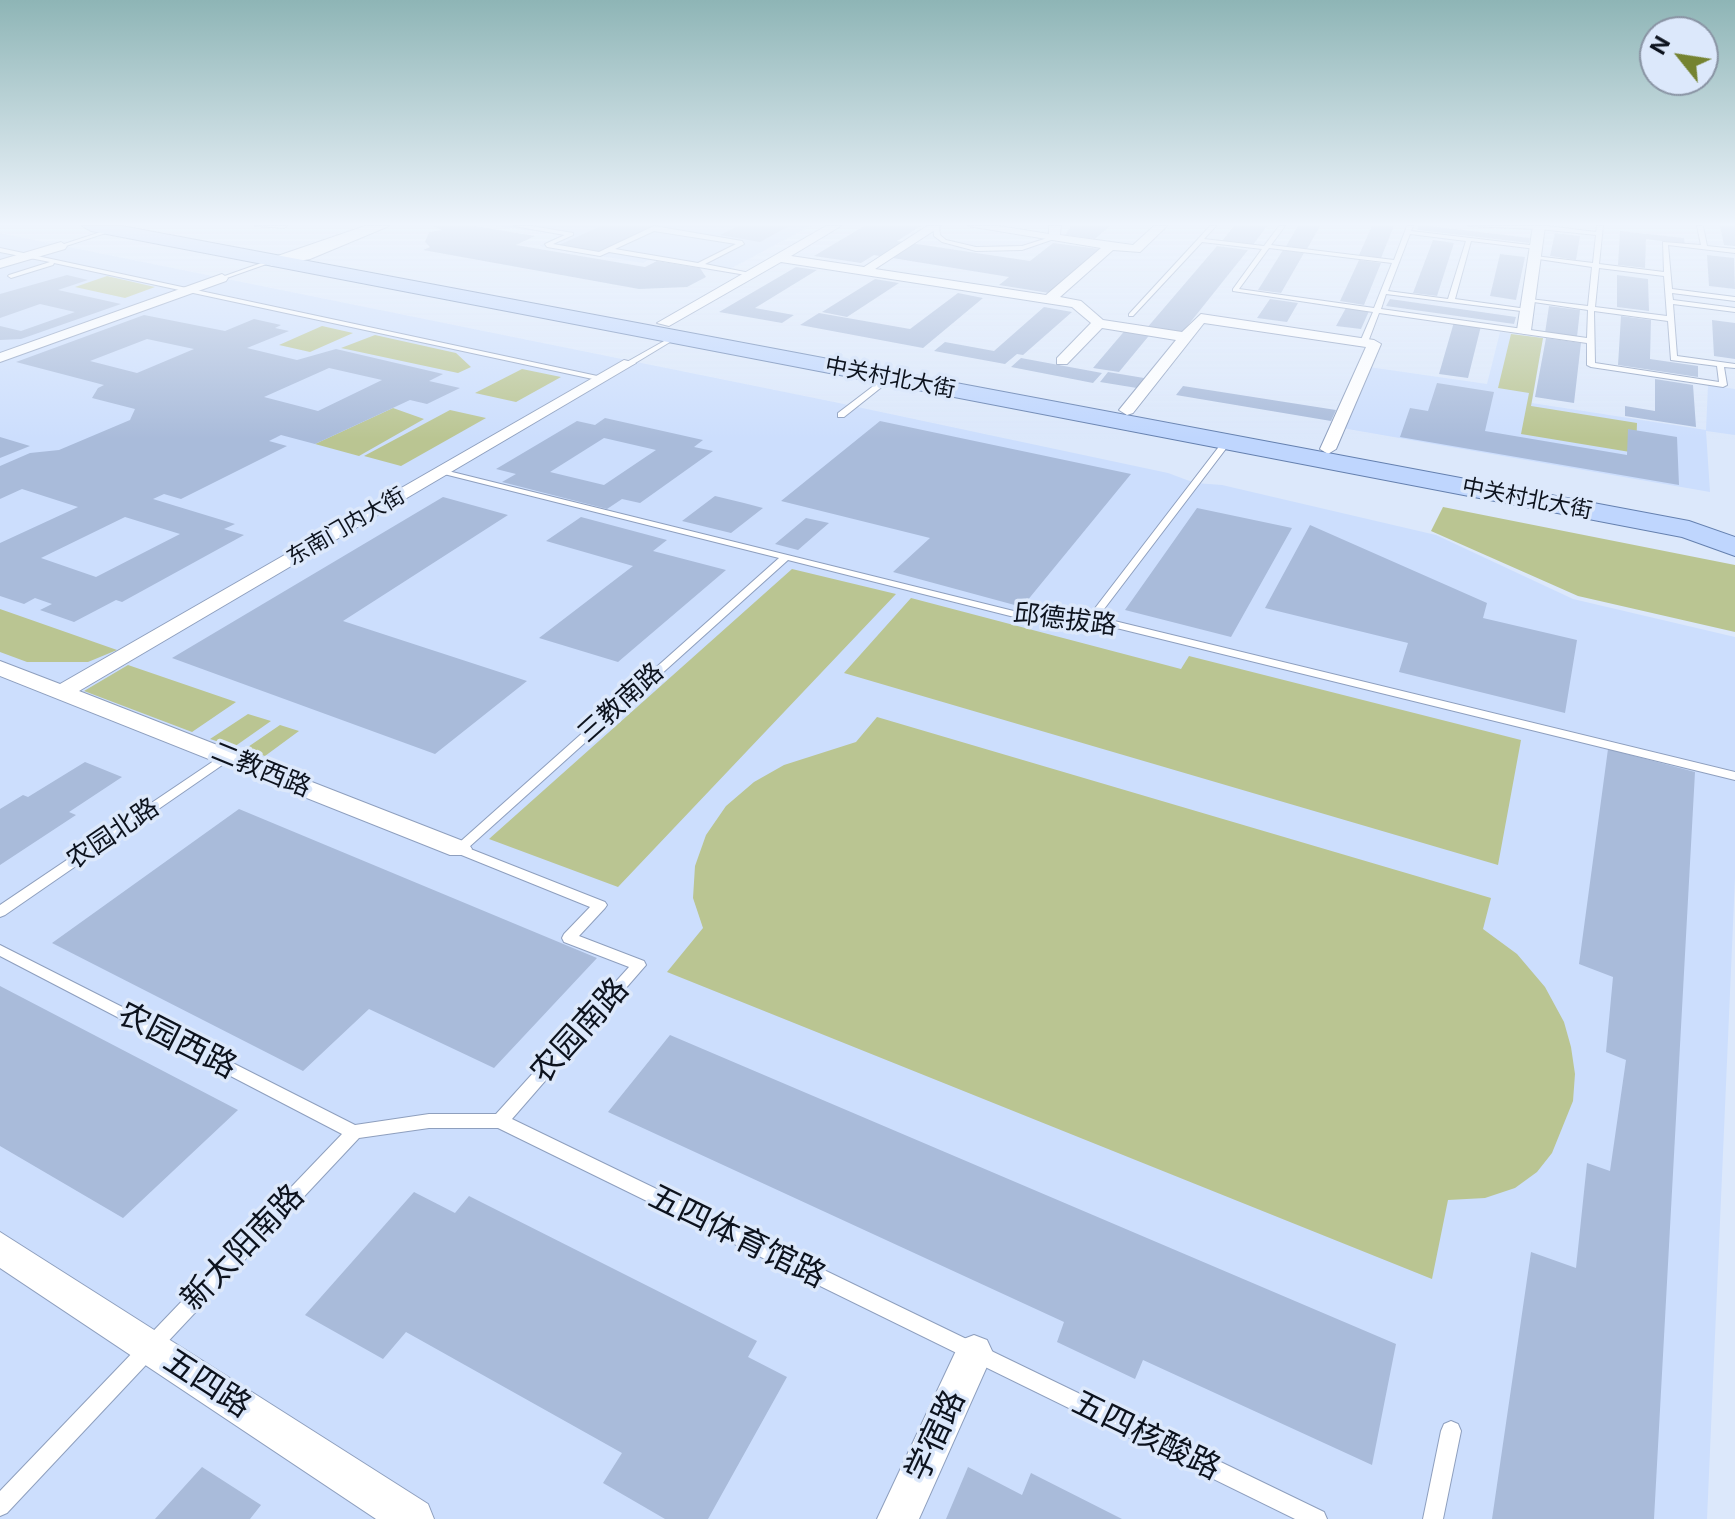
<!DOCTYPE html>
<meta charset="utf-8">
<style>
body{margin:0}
#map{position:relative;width:1735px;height:1519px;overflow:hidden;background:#dce8fb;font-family:Inter,sans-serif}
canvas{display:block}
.north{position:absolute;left:1639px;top:16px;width:80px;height:80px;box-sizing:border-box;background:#dce8fb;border:2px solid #8993a3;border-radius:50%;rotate:300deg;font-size:22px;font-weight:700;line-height:32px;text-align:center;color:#0d131e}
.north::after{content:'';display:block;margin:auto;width:28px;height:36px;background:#758331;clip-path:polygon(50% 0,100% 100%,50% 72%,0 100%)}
</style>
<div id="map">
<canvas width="1735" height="1519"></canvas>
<div class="north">N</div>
</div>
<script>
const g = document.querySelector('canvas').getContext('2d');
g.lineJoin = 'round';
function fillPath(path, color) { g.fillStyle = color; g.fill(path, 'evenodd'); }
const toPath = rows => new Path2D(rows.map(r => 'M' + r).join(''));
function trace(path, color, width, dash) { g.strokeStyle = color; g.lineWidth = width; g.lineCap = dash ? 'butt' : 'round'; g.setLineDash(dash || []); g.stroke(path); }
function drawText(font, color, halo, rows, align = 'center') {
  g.font = font + ' Inter,"Noto Sans SC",sans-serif'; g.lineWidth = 7; g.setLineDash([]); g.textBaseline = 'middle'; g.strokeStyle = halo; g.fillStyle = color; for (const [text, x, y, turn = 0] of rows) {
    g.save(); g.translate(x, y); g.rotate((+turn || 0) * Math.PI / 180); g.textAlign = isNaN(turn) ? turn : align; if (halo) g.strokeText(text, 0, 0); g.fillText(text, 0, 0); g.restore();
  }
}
fillPath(toPath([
 [495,226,811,226,728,270,652,258,643,263,539,246,560,235],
 [0,233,834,402,1168,473,1195,483,1222,485,1436,535,1573,599,1735,637,1735,878,1707,1519,0,1519],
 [1500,332,1543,338,1532,403,1706,430,1708,385,1735,389,1735,435,1706,431,1710,492,1342,428,1369,367,1487,384]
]), '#ccdefd');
fillPath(toPath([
 [107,276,155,287,125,298,75,287],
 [322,326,353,333,310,352,279,345],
 [1511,334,1543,338,1531,406,1637,423,1636,453,1521,434,1529,393,1498,388],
 [375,335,456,353,471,367,458,373,341,348],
 [522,369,561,377,516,402,475,393],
 [393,408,424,419,359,456,315,444],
 [450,410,486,418,401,466,364,456],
 [1443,507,1735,565,1735,632,1578,596,1431,531],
 [792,569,896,594,618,887,489,839],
 [911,598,1181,669,1189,656,1521,740,1498,865,844,673],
 [0,609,117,650,88,662,27,662,0,652],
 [128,665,236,702,192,732,84,691],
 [248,714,271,721,234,747,210,739],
 [877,717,1491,898,1483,929,1517,954,1545,987,1564,1022,1571,1047,1575,1074,1573,1101,1552,1153,1537,1172,1515,1188,1485,1198,1448,1200,1432,1279,667,972,703,928,693,898,695,866,706,835,726,806,754,782,784,765,856,742],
 [280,725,299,731,265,756,245,749]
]), '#bac592');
fillPath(toPath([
 [432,226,475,226,535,236,516,245,645,267,657,261,700,268,706,277,687,287,639,289,423,250,430,247,425,242,429,232,442,230],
 [601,226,654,226,600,252,559,245],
 [738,226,789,226,760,242,720,235],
 [864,226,921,226,897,241,1030,261,1053,243,1100,249,1049,293,999,285,1009,277,874,255,861,263,814,256],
 [1071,226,1110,226,1095,239,1065,235],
 [1234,226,1267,226,1253,245,1222,241],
 [1298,226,1320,226,1307,249,1286,246],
 [1372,226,1394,226,1381,258,1359,255],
 [1419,226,1430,226,1530,238,1529,243,1417,230],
 [1720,226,1735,226,1735,246,1724,245],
 [1620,231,1684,238,1685,244,1646,239,1645,268,1618,265],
 [1555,233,1580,236,1576,260,1550,256],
 [1433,240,1454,243,1437,296,1413,293],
 [1217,246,1248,250,1181,334,1146,329],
 [1283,250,1304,253,1281,293,1258,290],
 [1500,254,1525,257,1516,300,1490,296],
 [1707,255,1734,258,1735,289,1709,286],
 [1359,260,1381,263,1364,305,1340,301],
 [796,267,817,270,755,308,794,315,782,323,719,312],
 [67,275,88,280,58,290,121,304,21,339,0,340,0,326,21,331,75,312,40,304,0,318,0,294],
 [1617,275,1648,279,1649,311,1617,307],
 [875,279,899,283,847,317,822,312],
 [958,293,983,298,923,348,800,325,819,313,910,329],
 [1270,299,1298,303,1287,322,1257,318],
 [1390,299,1516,317,1514,324,1386,306],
 [1347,306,1370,309,1361,329,1336,326],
 [1549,306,1580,310,1577,337,1545,333],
 [1044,307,1072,312,1023,355,1017,354,1005,364,934,351,945,342,994,351],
 [144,315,225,331,254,319,281,325,275,328,289,331,247,348,297,360,336,349,443,374,429,381,460,388,427,404,410,400,315,444,281,435,269,441,287,446,181,499,164,494,153,499,235,524,224,529,244,535,122,602,116,600,74,622,40,610,52,604,35,598,24,604,0,596,0,543,78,507,22,489,0,499,0,466,30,453,59,450,130,420,135,409,92,398,98,388,104,385,16,362],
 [147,339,194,349,137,373,90,361],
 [329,368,382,380,318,411,264,397],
 [125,517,180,534,96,577,41,558],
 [1621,316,1651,320,1650,359,1698,366,1698,377,1618,365],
 [1712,320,1735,323,1735,359,1714,356],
 [1454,322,1481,326,1468,378,1439,374],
 [1127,328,1152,332,1119,372,1093,368],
 [1546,338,1581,343,1574,403,1535,397],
 [1021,358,1102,373,1093,383,1011,367],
 [1108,372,1150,379,1143,389,1100,382],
 [1655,379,1693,385,1696,427,1625,416,1625,406,1655,411],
 [1437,383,1494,392,1485,431,1627,455,1628,429,1677,437,1679,485,1400,437,1410,408,1428,411],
 [1183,386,1336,410,1331,421,1176,395],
 [605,418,703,440,694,447,713,451,640,503,622,499,607,509,502,482,516,474,496,469,577,421,595,425],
 [604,438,656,450,604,485,550,472],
 [880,421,1131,474,1022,607,893,572,930,538,781,501],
 [0,437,30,446,0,458],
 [715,496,744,503,763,508,731,533,682,521],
 [443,497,508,515,343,621,527,681,435,754,172,658],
 [1197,508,1292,528,1231,637,1125,610],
 [581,517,667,540,653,551,726,570,618,662,539,638,633,566,546,541],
 [806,518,829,523,798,550,775,544],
 [1310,525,1487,603,1483,618,1577,640,1565,713,1399,672,1408,643,1265,608],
 [1608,749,1695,772,1654,1519,1492,1519,1531,1252,1576,1268,1587,1163,1610,1171,1626,1060,1606,1052,1613,977,1579,964],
 [85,762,122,777,69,812,76,815,0,865,0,809,23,795,28,797],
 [239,809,597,958,494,1068,369,1009,303,1071,52,943],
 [0,986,238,1110,123,1218,0,1146],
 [670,1035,1396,1344,1372,1465,1143,1360,1135,1379,1057,1342,1064,1322,608,1112],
 [414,1192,455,1213,469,1196,757,1341,748,1357,787,1377,708,1519,665,1519,603,1483,622,1453,406,1332,383,1359,305,1315],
 [202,1467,261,1505,250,1519,155,1519],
 [968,1467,1022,1495,1031,1473,1122,1519,946,1519]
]), '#a9bbda');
const service = toPath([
 [255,226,287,226,284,228,255,226],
 [514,226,531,226,573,233,573,235,553,244,599,252,654,226,742,241,744,244,705,264,755,274,752,276,609,252,600,256,547,247,545,244,565,235,514,226],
 [654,231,736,244,698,263,615,249,654,231],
 [933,226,939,226,940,235,946,240,976,247,1022,246,1054,236,1057,238,1022,250,976,251,942,242,934,236,933,226],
 [1210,226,1216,226,1204,239,1264,246,1279,226,1285,226,1271,245,1394,260,1407,226,1413,226,1411,231,1538,246,1536,249,1471,241,1455,299,1527,309,1530,311,1529,312,1386,294,1381,309,1587,338,1588,310,1527,301,1530,299,1588,306,1592,267,1532,258,1535,256,1593,263,1596,235,1539,229,1468,226,1548,226,1596,232,1597,226,1603,226,1599,264,1664,272,1663,242,1701,245,1697,226,1703,226,1707,246,1735,249,1735,253,1668,245,1672,289,1735,297,1735,301,1672,293,1673,300,1735,308,1735,312,1673,304,1677,356,1735,364,1735,368,1724,367,1727,385,1723,387,1591,367,1587,365,1587,343,1379,313,1368,342,1364,344,1360,342,1373,312,1233,291,1233,289,1262,249,1202,242,1133,316,1129,316,1129,314,1210,226],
 [1410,234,1466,241,1448,299,1388,291,1410,234],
 [1269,248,1392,263,1374,308,1239,289,1269,248],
 [1599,268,1664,276,1667,316,1595,307,1599,268],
 [1594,311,1668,321,1671,360,1717,366,1719,382,1595,363,1594,311],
 [110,229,115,230,63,247,58,246,110,229],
 [0,248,602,377,606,379,602,381,54,263,53,265,11,278,8,276,9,275,50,262,0,252,0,248],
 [270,260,275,261,224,279,219,278,270,260],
 [673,336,675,337,675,339,632,365,625,363,673,336],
 [876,384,883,386,844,417,838,417,838,413,876,384],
 [1224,440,1231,442,1098,617,1735,772,1735,780,1092,622,1050,626,788,560,468,848,605,902,607,905,605,908,579,936,644,961,646,965,512,1119,1324,1512,1327,1519,1295,1519,498,1128,429,1128,359,1138,7,1513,0,1516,0,1491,342,1134,0,956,0,945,355,1125,429,1114,496,1114,629,967,564,942,562,938,564,934,590,907,454,852,452,849,779,558,440,473,440,469,1050,620,1089,616,1224,440],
 [227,752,233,756,231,759,5,915,0,917,0,905,227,752],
 [1451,1421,1458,1424,1461,1431,1443,1519,1423,1519,1441,1431,1444,1424,1451,1421]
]);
const minor = toPath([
 [826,226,841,226,791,256,864,267,927,226,941,226,875,269,1046,295,1101,248,968,226,999,226,1049,234,1049,226,1061,226,1060,235,1133,245,1154,226,1167,226,1140,252,1113,250,1060,297,1081,301,1103,320,1182,332,1201,314,1374,340,1381,344,1336,449,1328,454,1320,449,1366,347,1204,323,1133,413,1127,415,1119,410,1176,340,1102,328,1067,364,1057,364,1057,358,1091,323,1072,307,781,262,669,326,657,323,826,226],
 [1533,226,1545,226,1531,330,1524,334,1517,330,1533,226],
 [61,242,67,246,65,249,0,268,0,260,61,242],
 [222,274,228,278,226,281,0,362,0,353,222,274],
 [624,360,636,363,79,691,468,843,472,849,468,855,450,855,0,676,0,661,60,684,624,360],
 [0,1232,428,1504,434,1519,376,1519,0,1268,0,1232],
 [974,1335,987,1340,993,1353,919,1519,877,1519,961,1340,974,1335]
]);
const secondary = toPath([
 [365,226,389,226,310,259,272,266,263,261,365,226]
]);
const primary = toPath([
 [82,226,122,226,1689,521,1735,537,1735,556,1682,537,91,231,82,226]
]);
trace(service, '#8e9fbe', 2);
trace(minor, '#8e9fbe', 2);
trace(secondary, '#8e9fbe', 2);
trace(primary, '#6580af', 2);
fillPath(service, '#fff');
fillPath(minor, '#fff');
fillPath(secondary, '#fff');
fillPath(primary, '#bfd6fe');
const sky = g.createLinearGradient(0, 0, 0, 439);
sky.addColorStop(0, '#8eb5b6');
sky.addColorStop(0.51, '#eff5fd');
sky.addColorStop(1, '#eff5fd00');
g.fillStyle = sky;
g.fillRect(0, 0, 1735, 439);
drawText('22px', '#0d131e', '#dce8fb', [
 ["中关村北大街",890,378,11],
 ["中关村北大街",1527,499,11],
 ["东南门内大街",346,527,-30]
]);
drawText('26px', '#0d131e', '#dce8fb', [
 ["邱德拔路",1065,620,7],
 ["三教南路",621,703,-42],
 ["二教西路",261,770,22],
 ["农园北路",113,834,-34]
]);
drawText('32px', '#0d131e', '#dce8fb', [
 ["农园南路",580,1031,-48],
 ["农园西路",177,1041,27],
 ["五四体育馆路",737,1237,26],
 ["新太阳南路",243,1248,-46],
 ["五四路",207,1384,33],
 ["学宿路",936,1436,-65],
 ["五四核酸路",1146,1436,26]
]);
</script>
